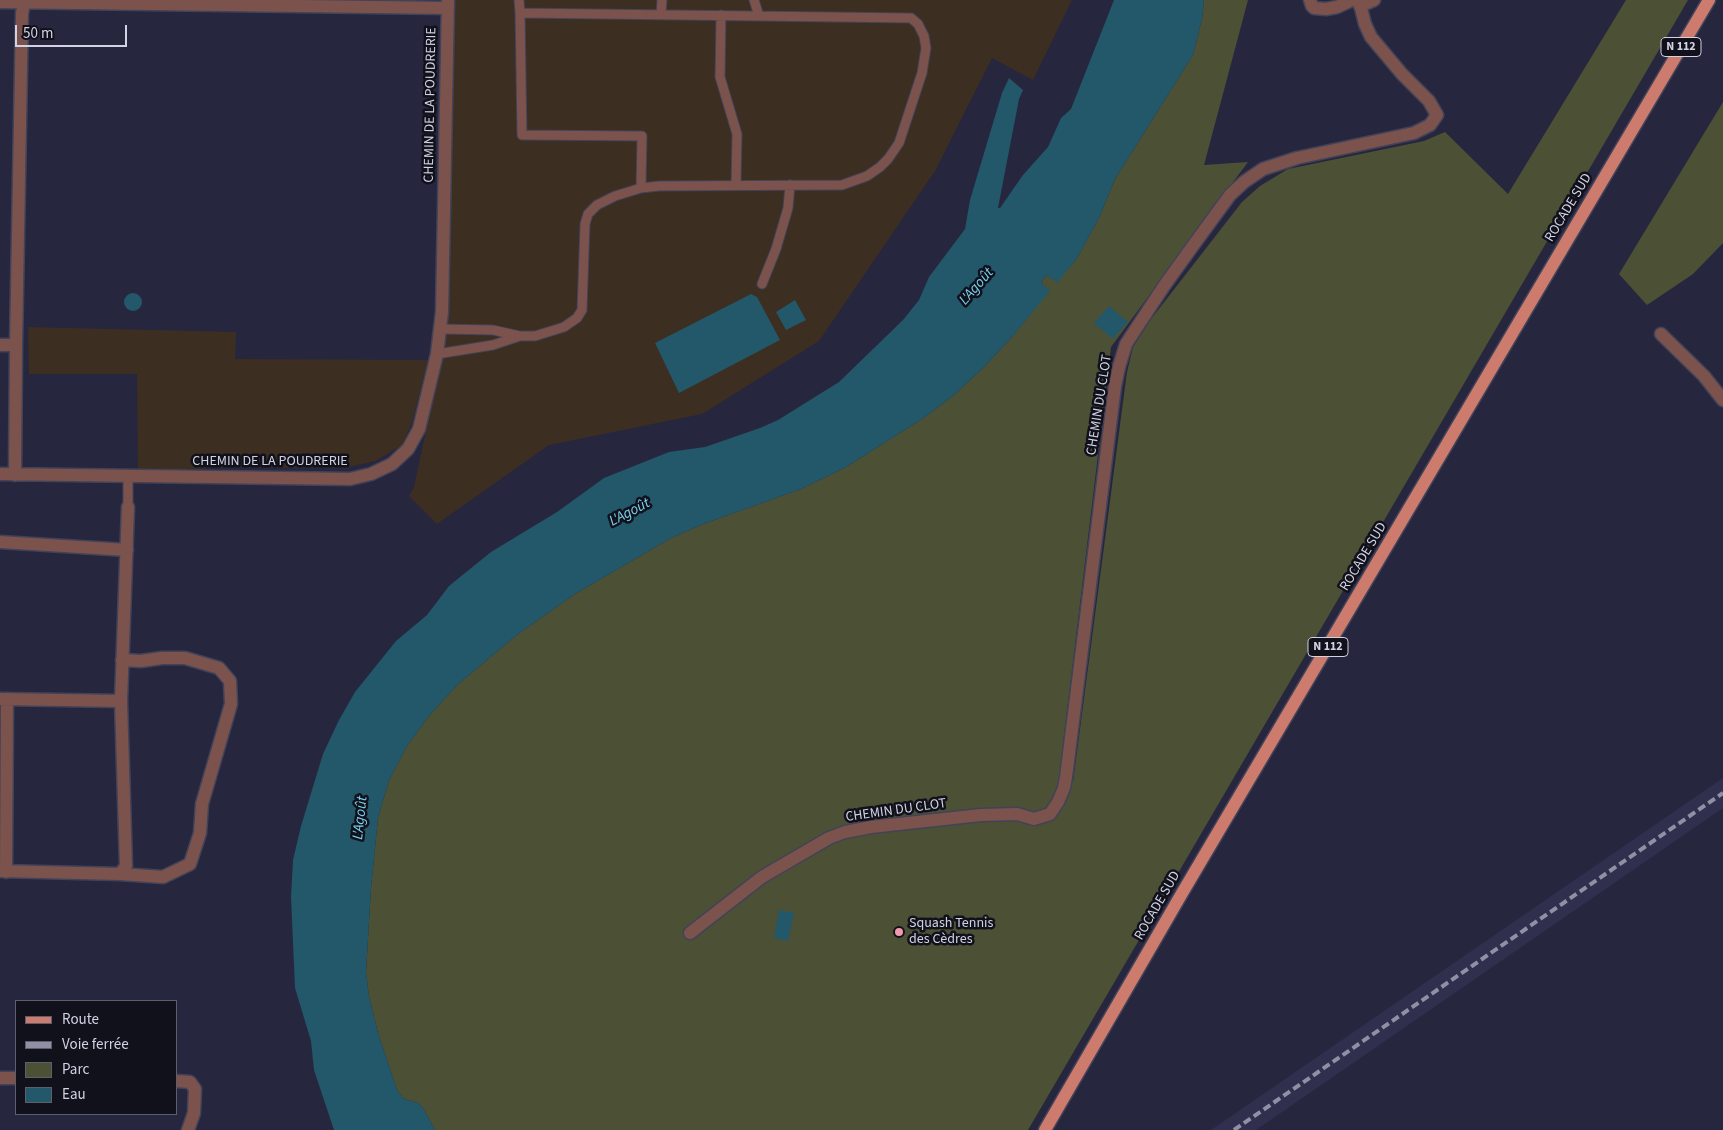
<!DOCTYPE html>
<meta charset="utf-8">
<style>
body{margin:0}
#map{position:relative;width:1723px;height:1130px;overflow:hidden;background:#27263f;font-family:"Source Sans 3",sans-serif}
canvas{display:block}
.legend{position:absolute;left:15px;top:1000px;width:162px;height:115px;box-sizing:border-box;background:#11111c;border:1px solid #5e5e6c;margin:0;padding:6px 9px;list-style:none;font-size:15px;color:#d1d2e3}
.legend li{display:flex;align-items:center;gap:10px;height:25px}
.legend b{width:25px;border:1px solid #5e5e6c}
.scale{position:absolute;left:15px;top:25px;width:112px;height:22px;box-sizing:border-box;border:2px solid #d1d2e3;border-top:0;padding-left:6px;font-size:15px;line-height:18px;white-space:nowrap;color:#d1d2e3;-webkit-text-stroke:4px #11111c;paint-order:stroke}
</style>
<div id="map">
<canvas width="1723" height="1130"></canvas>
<ul class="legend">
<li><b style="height:6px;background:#cc7b6d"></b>Route</li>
<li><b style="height:6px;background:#9090a4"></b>Voie ferrée</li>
<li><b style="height:14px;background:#4c5136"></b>Parc</li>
<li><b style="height:14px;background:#225869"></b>Eau</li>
</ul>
<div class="scale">50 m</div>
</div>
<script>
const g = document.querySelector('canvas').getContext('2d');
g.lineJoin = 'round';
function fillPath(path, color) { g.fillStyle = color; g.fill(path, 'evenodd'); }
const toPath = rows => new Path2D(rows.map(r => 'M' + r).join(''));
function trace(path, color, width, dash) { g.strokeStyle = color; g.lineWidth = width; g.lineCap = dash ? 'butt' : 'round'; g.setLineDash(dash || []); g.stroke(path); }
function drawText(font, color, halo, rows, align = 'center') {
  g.font = font + ' "Source Sans 3",sans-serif'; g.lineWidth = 5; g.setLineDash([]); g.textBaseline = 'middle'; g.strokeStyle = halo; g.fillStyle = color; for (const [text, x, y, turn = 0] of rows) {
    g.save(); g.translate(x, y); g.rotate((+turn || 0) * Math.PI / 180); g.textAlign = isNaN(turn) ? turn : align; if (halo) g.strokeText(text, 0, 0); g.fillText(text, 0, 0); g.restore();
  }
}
fillPath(toPath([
 [1723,778,1723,808,1256,1130,1211,1130]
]), '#302f4e');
fillPath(toPath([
 [448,0,1072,0,1033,80,992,58,935,171,819,341,702,414,549,445,437,524,409,496,414,487,441,360],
 [28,327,236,332,235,359,428,360,412,423,402,445,376,461,344,468,232,467,138,471,137,374,29,374]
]), '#3c2e21');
fillPath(toPath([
 [1204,0,1248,0,1204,165,1248,162,1111,347,1061,761,1073,782,1127,372,1133,347,1151,319,1242,202,1260,186,1288,169,1424,141,1445,132,1508,194,1626,0,1688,0,1028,1130,435,1130,423,1108,418,1103,404,1099,397,1090,378,1033,369,997,366,972,371,888,378,818,389,780,407,746,428,717,457,685,518,634,575,594,671,538,703,524,801,489,846,467,925,417,954,395,984,367,1011,338,1049,291,1041,282,1047,275,1057,282,1077,258,1099,218,1115,179,1193,55,1202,19],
 [1723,102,1723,243,1693,274,1647,305,1619,274]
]), '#4c5136');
fillPath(toPath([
 [1114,0,1204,0,1202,19,1193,55,1115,179,1099,218,1077,258,1057,283,1047,275,1041,282,1050,291,1011,338,984,367,954,395,925,417,846,467,801,489,703,524,671,538,575,594,518,634,457,685,428,717,407,746,389,780,378,818,371,888,366,972,369,997,378,1033,397,1090,404,1099,418,1103,423,1108,435,1130,334,1130,314,1070,311,1041,295,988,291,897,293,860,301,826,323,754,339,720,355,692,396,641,427,615,449,586,491,552,557,512,604,478,669,452,705,447,760,428,778,420,839,382,903,320,919,300,929,277,965,229,970,200,1002,93,1009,78,1023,90,1019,99,998,208,1000,208,1023,175,1048,147,1061,118,1071,109],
 '124 302a9 9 0 1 1 18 0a9 9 0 1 1-18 0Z',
 [751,294,757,297,780,340,679,393,655,343],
 [795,300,806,320,786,330,776,312],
 [1109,306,1128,322,1113,339,1094,323],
 [779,910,794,913,788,941,774,938]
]), '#225869');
const service = toPath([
 [519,0,520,13],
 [754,0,759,16],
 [661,14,662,0],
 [721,15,720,77,737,134,736,185],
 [762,284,776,249,788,208,790,185],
 [520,336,535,336,564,327,577,318,582,310,585,224,588,214,597,205,615,196,641,188,659,186,842,185,867,176,880,167,888,159,899,143,922,73,926,48,924,36,918,24,911,18,520,13,522,135,642,136,641,188],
 [437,354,493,345,520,336,493,330,440,329],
 [128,507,128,476]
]);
const minor = toPath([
 [1310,0,1312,6,1314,8,1326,9,1337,7,1352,0],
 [0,2,448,8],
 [1360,6,1374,0],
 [1661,334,1704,376,1723,400],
 [0,345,16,345],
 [0,474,350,479,371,474,392,464,408,449,419,429,437,354,442,312,448,0],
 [15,475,16,345,22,13,25,0],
 [0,542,127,550],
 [0,699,121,701],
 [0,871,120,874,126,866,121,701,128,507],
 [6,872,7,699],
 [120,874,163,877,190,864,200,833,202,804,231,704,230,681,219,668,185,658,162,658,141,661,122,660],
 [690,933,762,877,829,838,845,832,871,827,981,815,1017,814,1034,819,1050,814,1058,802,1064,788,1066,777,1115,386,1119,367,1126,344,1164,286,1192,247,1230,195,1244,182,1263,169,1297,158,1414,133,1430,125,1437,115,1429,101,1402,74,1371,37,1365,24,1359,0],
 [0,1078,16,1078],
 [176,1081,190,1082,195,1089,194,1113,188,1130]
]);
const primary = toPath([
 [1045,1130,1181,895,1709,0]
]);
trace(service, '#424259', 11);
trace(minor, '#424259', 15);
trace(primary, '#424259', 15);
trace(service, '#7b534c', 9);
trace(minor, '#7b534c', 12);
trace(primary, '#cc7b6d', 12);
trace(toPath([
 [1234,1130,1723,793]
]), '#9090a4', 4, [8, 4]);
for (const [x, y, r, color] of [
 [899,932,5,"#f29aad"]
]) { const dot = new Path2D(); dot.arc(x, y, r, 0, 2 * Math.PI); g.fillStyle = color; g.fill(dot); trace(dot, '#11111c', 2); }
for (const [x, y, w] of [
 [1681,47,40],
 [1328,647,40]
]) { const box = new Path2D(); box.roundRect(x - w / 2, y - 9.5, w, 19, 4); g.fillStyle = '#11111c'; g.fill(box); trace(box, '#d1d2e3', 1); }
drawText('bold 12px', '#d1d2e3', null, [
 ["N 112",1681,47],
 ["N 112",1328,647]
]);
drawText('14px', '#d1d2e3', '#11111c', [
 ["CHEMIN DE LA POUDRERIE",431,105,-89],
 ["ROCADE SUD",1569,208,-59],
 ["CHEMIN DU CLOT",1100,405,-81],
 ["CHEMIN DE LA POUDRERIE",270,462],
 ["ROCADE SUD",1364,557,-59],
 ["CHEMIN DU CLOT",896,811,-8],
 ["ROCADE SUD",1158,906,-60]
]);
drawText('14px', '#d1d2e3', '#11111c', [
 ["Squash Tennis",909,924],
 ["des Cèdres",909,940]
], 'left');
drawText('italic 15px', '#7ad0ed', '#11111c', [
 ["L'Agoût",977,287,-49],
 ["L'Agoût",630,513,-28],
 ["L'Agoût",361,818,-84]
]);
</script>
